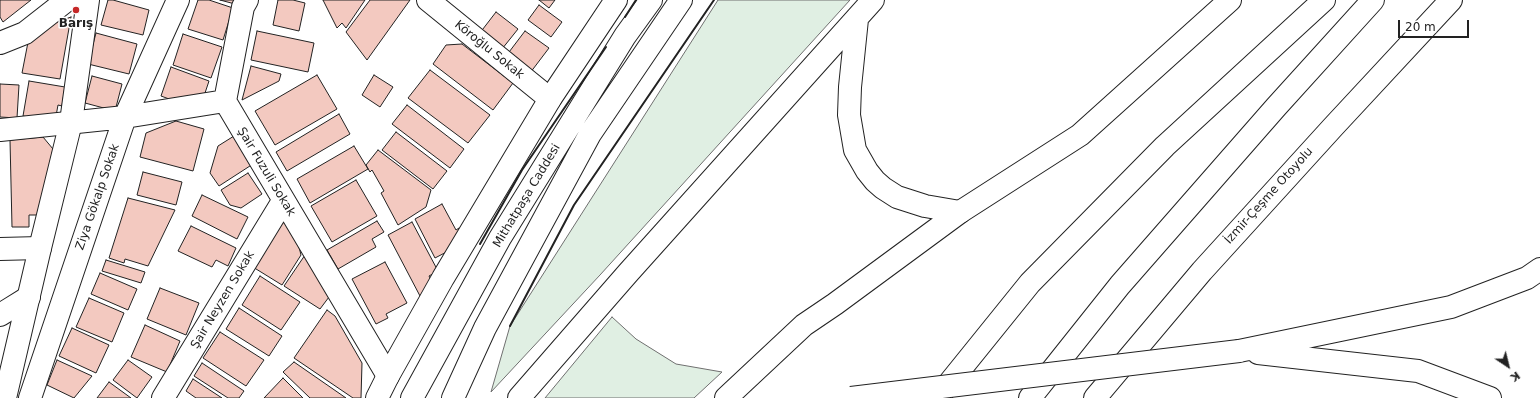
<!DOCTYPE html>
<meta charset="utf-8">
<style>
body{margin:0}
#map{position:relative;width:1540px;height:398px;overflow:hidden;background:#fff;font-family:"DejaVu Sans",sans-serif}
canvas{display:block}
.north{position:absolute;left:1488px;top:346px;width:40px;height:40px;-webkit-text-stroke:3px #fff;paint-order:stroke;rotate:145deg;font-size:11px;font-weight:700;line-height:16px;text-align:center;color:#222}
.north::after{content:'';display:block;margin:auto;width:14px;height:18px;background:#222;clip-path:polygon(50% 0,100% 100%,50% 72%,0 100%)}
.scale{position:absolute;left:1398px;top:20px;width:71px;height:18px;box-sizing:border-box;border:2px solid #222;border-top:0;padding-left:5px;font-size:12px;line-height:14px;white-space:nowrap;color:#222;-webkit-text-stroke:3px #fff;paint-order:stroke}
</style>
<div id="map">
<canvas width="1540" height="398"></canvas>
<div class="north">K</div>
<div class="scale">20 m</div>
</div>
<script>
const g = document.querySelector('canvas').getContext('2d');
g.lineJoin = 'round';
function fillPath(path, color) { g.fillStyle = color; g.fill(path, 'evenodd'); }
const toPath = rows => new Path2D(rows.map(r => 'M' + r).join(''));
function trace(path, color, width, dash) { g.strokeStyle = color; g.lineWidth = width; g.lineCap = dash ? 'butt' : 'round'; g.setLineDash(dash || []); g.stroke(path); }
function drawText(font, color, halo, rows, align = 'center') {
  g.font = font + ' "DejaVu Sans",sans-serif'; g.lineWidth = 3; g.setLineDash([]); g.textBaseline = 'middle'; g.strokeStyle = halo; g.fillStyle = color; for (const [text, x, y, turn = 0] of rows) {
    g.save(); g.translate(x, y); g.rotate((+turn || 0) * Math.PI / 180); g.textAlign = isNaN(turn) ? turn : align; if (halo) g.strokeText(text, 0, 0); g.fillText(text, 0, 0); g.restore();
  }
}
const green = toPath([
 [718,0,850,0,600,275,491,392,510,326,718,0],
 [612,317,636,339,676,364,722,372,694,398,545,398,612,317]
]);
fillPath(green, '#e0efe3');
trace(green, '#6f6f6f', 1);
const building = toPath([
 [0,0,31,0,3,22,0,17,0,0],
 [108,0,113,0,149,10,143,35,101,25,108,0],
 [198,0,209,0,233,8,223,40,188,29,198,0],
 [220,0,237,0,235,4,220,0],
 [278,0,293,0,305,3,299,31,273,25,278,0],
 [323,0,365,0,346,28,342,23,337,28,323,0],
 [370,0,410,0,367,60,346,32,370,0],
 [539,0,555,0,549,8,539,0],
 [539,5,562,22,551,37,528,20,539,5],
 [496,12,518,29,498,54,476,38,496,12],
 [71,17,60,79,22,73,30,32,71,17],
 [257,31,314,43,308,72,251,60,257,31],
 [525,31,549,48,527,77,503,60,525,31],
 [96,33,137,44,129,74,88,64,96,33],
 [183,34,222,47,211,78,173,65,183,34],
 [462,44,513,83,493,110,433,64,446,45,462,44],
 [251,66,281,74,279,81,242,100,251,66],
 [171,67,209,81,203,99,180,103,161,96,171,67],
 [430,70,490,115,468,143,408,98,430,70],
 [317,75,337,109,275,145,255,111,317,75],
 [374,75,393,87,380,107,362,95,374,75],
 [92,76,122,84,115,111,85,103,92,76],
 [29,81,65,87,62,106,58,105,56,116,48,120,23,116,29,81],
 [0,84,19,85,17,118,0,117,0,84],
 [407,105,464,149,450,168,392,124,407,105],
 [339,114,350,134,287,171,276,152,339,114],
 [176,121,204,129,193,171,140,157,146,133,176,121],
 [396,132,447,171,433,189,382,150,396,132],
 [234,136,253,164,219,186,210,173,218,146,234,136],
 [43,137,53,149,38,215,29,215,29,227,12,227,10,140,43,137],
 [354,146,368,169,310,203,297,179,354,146],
 [378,150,431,190,426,207,398,225,381,193,384,191,372,170,370,172,366,165,378,150],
 [143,172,182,182,176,205,137,195,143,172],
 [248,173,262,194,241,208,230,205,221,190,248,173],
 [356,180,377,216,332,242,311,206,356,180],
 [202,195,248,217,237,239,192,216,202,195],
 [128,198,175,210,148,266,125,259,124,263,109,258,128,198],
 [442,204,456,230,459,228,464,238,456,247,435,258,415,219,442,204],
 [279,217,294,227,301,255,282,285,248,264,279,217],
 [377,221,384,232,372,239,376,247,338,269,327,250,377,221],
 [412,222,438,271,429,276,433,284,427,292,420,296,388,235,412,222],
 [191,226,236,248,228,266,216,260,212,267,178,251,191,226],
 [305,255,329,297,320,309,284,286,305,255],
 [106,260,145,272,141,283,102,271,106,260],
 [385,262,407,303,386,314,388,318,376,324,352,279,385,262],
 [100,273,137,289,128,310,91,294,100,273],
 [260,276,300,302,281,330,242,305,260,276],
 [160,288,199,303,186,335,147,319,160,288],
 [89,298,124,313,112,342,76,327,89,298],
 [239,308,282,336,269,356,226,329,239,308],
 [327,310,335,316,362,363,361,398,353,398,294,358,327,310],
 [145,325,180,341,167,372,131,357,145,325],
 [72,328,109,345,96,373,59,356,72,328],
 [220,332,264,360,246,386,203,358,220,332],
 [57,360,92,376,74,398,47,385,57,360],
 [128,360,152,377,137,398,113,380,128,360],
 [294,362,346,398,310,398,283,372,294,362],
 [202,363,244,391,239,398,228,398,194,376,202,363],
 [283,378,303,398,264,398,283,378],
 [193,379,222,398,196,398,186,391,193,379],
 [109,382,131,398,97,398,109,382]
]);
fillPath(building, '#f3c9c0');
trace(building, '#222', 1);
const minor = toPath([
 [428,0,550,99],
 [0,43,25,33,67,0],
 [225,101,243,7,247,0],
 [0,130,125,117,225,101,388,376],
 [0,249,40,248],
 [0,315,29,297],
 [30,398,125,117,178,0],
 [163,398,283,201]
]);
const major = toPath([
 [857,19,850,87,849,115,855,150,867,171,875,181,883,188,897,197,925,206,960,212],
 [5,398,40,248,71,122,88,0],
 [377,398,388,376,443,278,550,99,616,0],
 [412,398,500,238,625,36,651,0],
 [453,398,485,328,590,134,681,0],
 [519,398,628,273,873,0],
 [726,398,804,325,835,304,960,212]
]);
const highway = toPath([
 [960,212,1080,135,1230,0],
 [1239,351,1451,307,1527,278,1540,269],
 [1258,353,1418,371,1490,398],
 [938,397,1030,283,1165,146,1324,0],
 [1030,398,1120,285,1276,107,1373,0],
 [1095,398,1202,271,1333,127,1451,0]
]);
trace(minor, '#222', 24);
trace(major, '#222', 24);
trace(highway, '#222', 24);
trace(minor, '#fff', 22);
trace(major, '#fff', 22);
trace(highway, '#fff', 22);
const highwayBridge = toPath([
 [851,398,1239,351]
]);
trace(highwayBridge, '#222', 24, []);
trace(highwayBridge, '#fff', 22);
trace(toPath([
 [625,17,636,0],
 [480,244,522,170,606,47],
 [510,326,574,205,714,0]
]), '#222', 2);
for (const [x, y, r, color] of [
 [76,10,4,"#c62828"]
]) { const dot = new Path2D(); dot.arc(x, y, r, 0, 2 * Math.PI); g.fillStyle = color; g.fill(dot); trace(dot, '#fff', 1.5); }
drawText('bold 12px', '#222', '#fff', [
 ["Barış",76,24]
]);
drawText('12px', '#222', '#fff', [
 ["Köroğlu Sokak",489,50,39],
 ["Şair Fuzuli Sokak",266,172,59],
 ["Mithatpaşa Caddesi",527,196,-59],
 ["İzmir-Çeşme Otoyolu",1269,196,-48],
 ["Ziya Gökalp Sokak",98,197,-71],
 ["Şair Neyzen Sokak",223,300,-59]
]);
</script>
